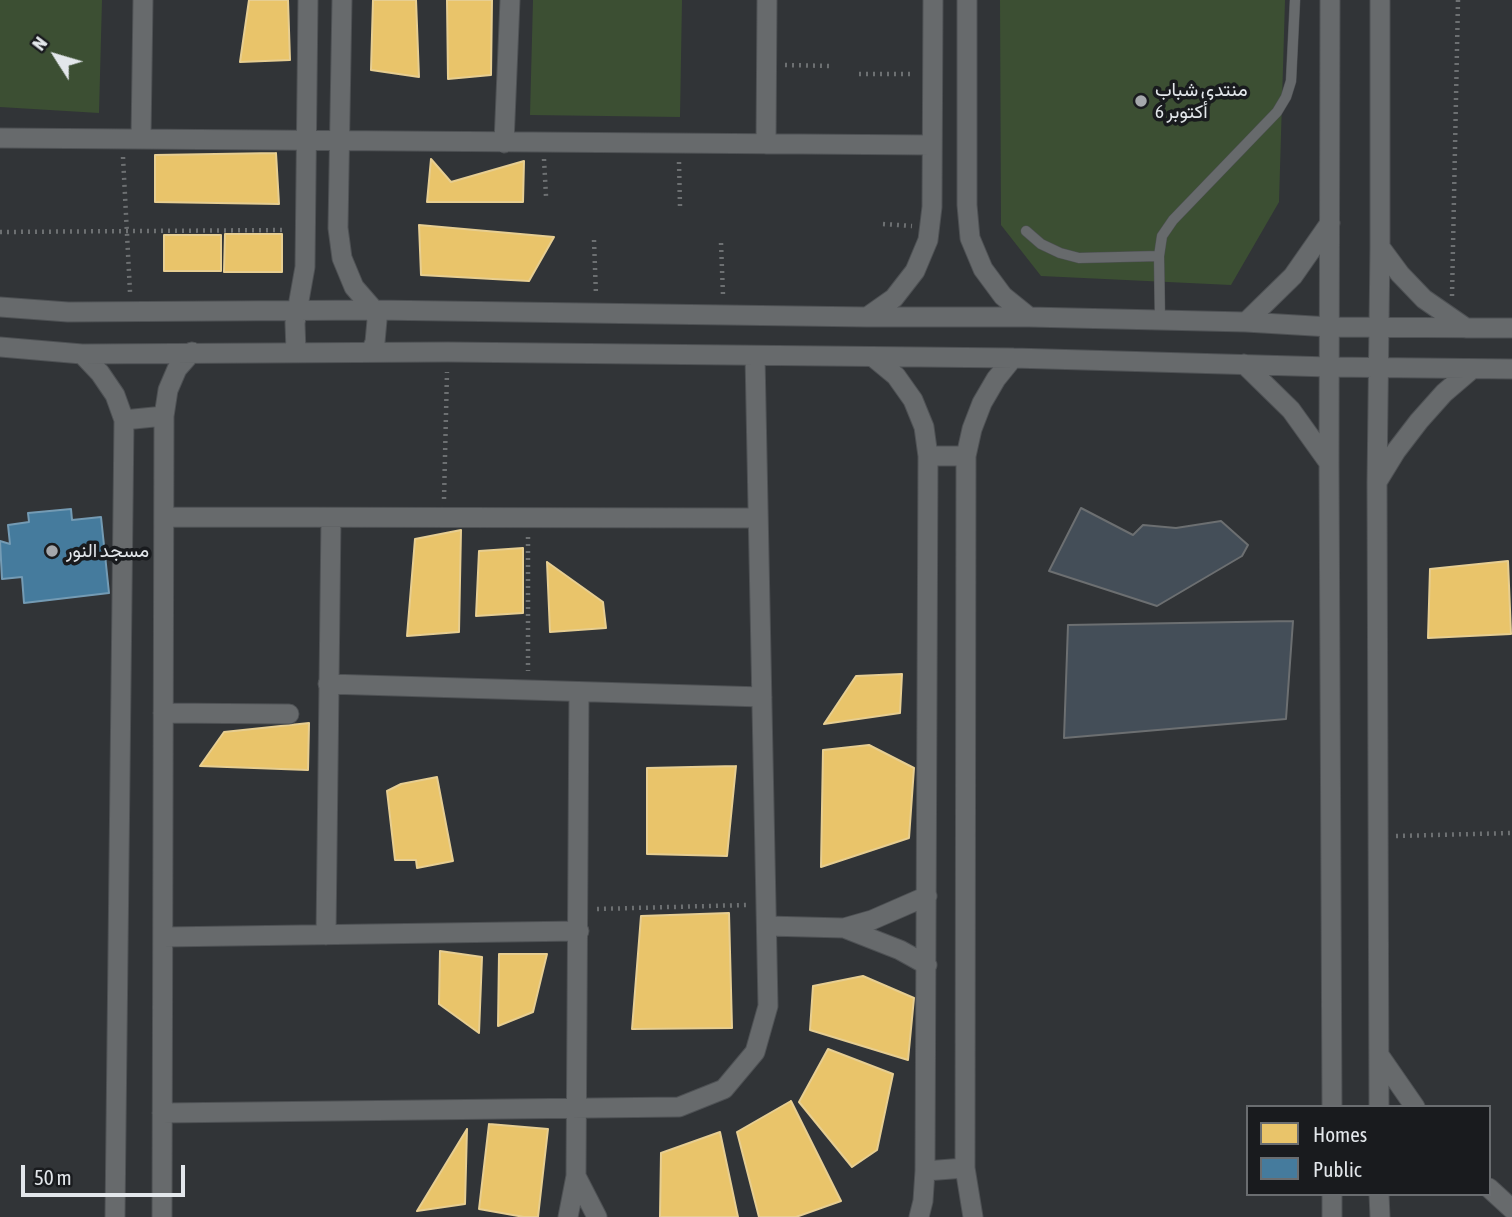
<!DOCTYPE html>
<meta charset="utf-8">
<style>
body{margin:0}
#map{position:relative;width:1512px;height:1217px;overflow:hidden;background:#313437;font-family:"Asap Condensed",sans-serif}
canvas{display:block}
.legend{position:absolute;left:1246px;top:1105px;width:245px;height:91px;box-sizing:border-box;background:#191b1e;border:2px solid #6a6d70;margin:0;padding:9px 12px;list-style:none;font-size:21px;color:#e3e7eb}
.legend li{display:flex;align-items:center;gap:14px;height:35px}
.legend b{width:35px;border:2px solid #6a6d70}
.north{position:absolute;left:21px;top:21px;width:70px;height:70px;-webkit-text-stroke:5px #191b1e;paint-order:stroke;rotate:307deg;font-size:19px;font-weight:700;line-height:28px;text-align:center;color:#e3e7eb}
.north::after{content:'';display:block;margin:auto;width:24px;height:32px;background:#e3e7eb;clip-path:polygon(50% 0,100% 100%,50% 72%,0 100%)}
.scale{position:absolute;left:21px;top:1165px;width:164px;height:32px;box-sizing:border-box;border:4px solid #e3e7eb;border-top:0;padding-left:9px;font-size:21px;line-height:24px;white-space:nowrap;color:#e3e7eb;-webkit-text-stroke:5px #191b1e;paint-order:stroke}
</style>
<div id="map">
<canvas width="1512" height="1217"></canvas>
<ul class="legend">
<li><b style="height:19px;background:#e9c46a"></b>Homes</li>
<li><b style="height:19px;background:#457b9d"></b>Public</li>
</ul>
<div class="north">N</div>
<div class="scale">50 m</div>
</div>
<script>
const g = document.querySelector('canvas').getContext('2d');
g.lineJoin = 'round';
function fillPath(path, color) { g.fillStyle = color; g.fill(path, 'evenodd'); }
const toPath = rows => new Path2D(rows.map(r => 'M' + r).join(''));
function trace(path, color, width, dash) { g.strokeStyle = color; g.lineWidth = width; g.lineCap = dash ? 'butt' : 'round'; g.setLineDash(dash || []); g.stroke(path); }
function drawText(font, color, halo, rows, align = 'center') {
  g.font = font + ' "Asap Condensed",Vazirmatn,sans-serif'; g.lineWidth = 7; g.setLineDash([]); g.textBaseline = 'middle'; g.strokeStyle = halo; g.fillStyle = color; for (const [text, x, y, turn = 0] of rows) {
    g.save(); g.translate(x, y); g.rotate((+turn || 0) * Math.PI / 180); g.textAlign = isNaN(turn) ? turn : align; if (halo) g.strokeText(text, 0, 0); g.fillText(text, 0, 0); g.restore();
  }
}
fillPath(toPath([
 [0,0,102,0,99,113,0,107],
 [533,0,682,0,680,117,530,115],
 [1000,0,1285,0,1279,202,1231,285,1041,276,1001,225]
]), '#3c4f33');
const homes = toPath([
 [249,0,288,0,290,60,240,62,249,0],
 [373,0,416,0,419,77,371,70,373,0],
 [447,0,492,0,491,75,448,79,447,0],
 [276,153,279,204,155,202,155,155,276,153],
 [431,159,451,182,524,161,523,202,427,202,431,159],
 [419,225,554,237,529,281,421,275,419,225],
 [225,234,282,234,282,272,224,272,225,234],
 [164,235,221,235,221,271,164,271,164,235],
 [461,530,459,632,407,636,415,539,461,530],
 [523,548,523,613,476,616,479,551,523,548],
 [1508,561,1511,634,1428,638,1430,569,1508,561],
 [547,562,603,602,606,628,550,632,547,562],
 [902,674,900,713,824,724,856,676,902,674],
 [309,723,308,770,200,766,224,732,309,723],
 [869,745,914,768,909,838,821,867,823,750,869,745],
 [736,766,727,856,647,854,647,768,736,766],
 [437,777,453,861,417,868,416,860,395,860,387,791,401,784,437,777],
 [729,913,732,1028,632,1029,641,916,729,913],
 [440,951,482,957,479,1033,439,1004,440,951],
 [499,954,547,954,533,1012,498,1026,499,954],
 [863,976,914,998,908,1060,810,1030,813,986,863,976],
 [828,1049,893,1074,877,1150,852,1167,799,1102,828,1049],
 [791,1101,841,1201,796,1217,759,1217,737,1132,791,1101],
 [489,1124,548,1129,538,1217,524,1217,479,1209,489,1124],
 [467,1129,465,1204,417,1211,467,1129],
 [720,1132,738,1217,660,1217,661,1153,720,1132]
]);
fillPath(homes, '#e9c46a');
trace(homes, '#e7ce91', 2);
const public = toPath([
 [71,509,72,520,101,517,109,593,24,603,22,577,2,579,0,541,10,544,8,525,29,522,28,513,71,509]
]);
fillPath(public, '#457b9d');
trace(public, '#749bb4', 2);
const building = toPath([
 [1081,508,1133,535,1143,525,1176,528,1221,521,1248,545,1242,556,1157,606,1049,571,1081,508],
 [1293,621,1286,719,1064,738,1068,625,1293,621]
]);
fillPath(building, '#444e58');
trace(building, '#6c6f71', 2);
const service = toPath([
 [1026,231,1041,244,1060,253,1079,258,1159,256],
 [1160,320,1159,256,1162,236,1173,220,1277,112,1286,97,1291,81,1295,0]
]);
const minor = toPath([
 [342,0,338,228,342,258,354,287,374,310,377,320,375,342,371,351],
 [967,0,967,205,970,238,983,269,1003,296,1029,317],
 [1330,0,1329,463,1332,1107],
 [0,138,932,145],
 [141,139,143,0],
 [504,143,510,0],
 [766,144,767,0],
 [1380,247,1400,274,1424,299,1466,328],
 [0,307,68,312,374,310,867,317,1029,317,1246,322,1330,327,1512,328],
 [867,317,894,298,915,271,928,240,932,207,933,0],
 [1246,322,1293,276,1330,223],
 [0,347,82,354,448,352,1013,358,1329,367,1512,369],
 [296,352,295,323,305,267,308,0],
 [82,354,100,373,115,395,124,420,115,1217],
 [873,357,896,376,913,400,924,427,928,456,925,1171,923,1201,919,1217],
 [1244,364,1291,410,1329,463],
 [124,420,164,416],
 [928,456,966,456],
 [1377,482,1396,451,1419,421,1444,393,1472,369],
 [164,517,758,518],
 [328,684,762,697],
 [163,713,289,714],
 [767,926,844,928,900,950,927,965],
 [844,928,872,920,927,896],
 [326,935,331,518],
 [163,937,579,931],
 [1379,1055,1415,1107],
 [1379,1107,1377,483,1380,247,1380,0],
 [162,1113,679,1107,724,1089,755,1052,768,1006,755,356],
 [925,1171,965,1168],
 [576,1176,597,1217],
 [1489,1188,1512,1209],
 [1332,1194,1332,1217],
 [1379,1194,1380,1217],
 [162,1217,164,416,168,390,177,369,192,352],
 [568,1217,576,1176,579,692],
 [973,1217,965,1168,966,456,972,429,982,403,996,379,1013,358]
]);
trace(service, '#4e5154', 11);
trace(minor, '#4e5154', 21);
trace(toPath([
 [785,65,831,66],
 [859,74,914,74],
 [123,157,130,292],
 [544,159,546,196],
 [679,162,680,206],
 [883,224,912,226],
 [0,232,286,230],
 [594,240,596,295],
 [721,243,723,295],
 [1452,296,1458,0],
 [444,499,447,372],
 [528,537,528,671],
 [1396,836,1512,833],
 [597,909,746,905]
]), '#6d7072', 4.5, [2, 5]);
trace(service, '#676a6c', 10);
trace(minor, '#676a6c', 19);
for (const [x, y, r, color] of [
 [1141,101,7,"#a5a8ac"],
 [52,551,7,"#a5a8ac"]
]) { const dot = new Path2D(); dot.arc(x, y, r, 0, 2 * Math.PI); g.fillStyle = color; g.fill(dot); trace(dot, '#191b1e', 2.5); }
drawText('19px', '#e3e7eb', '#191b1e', [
 ["منتدى شباب",1155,90],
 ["6 أكتوبر",1155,112],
 ["مسجد النور",66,551]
], 'left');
</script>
